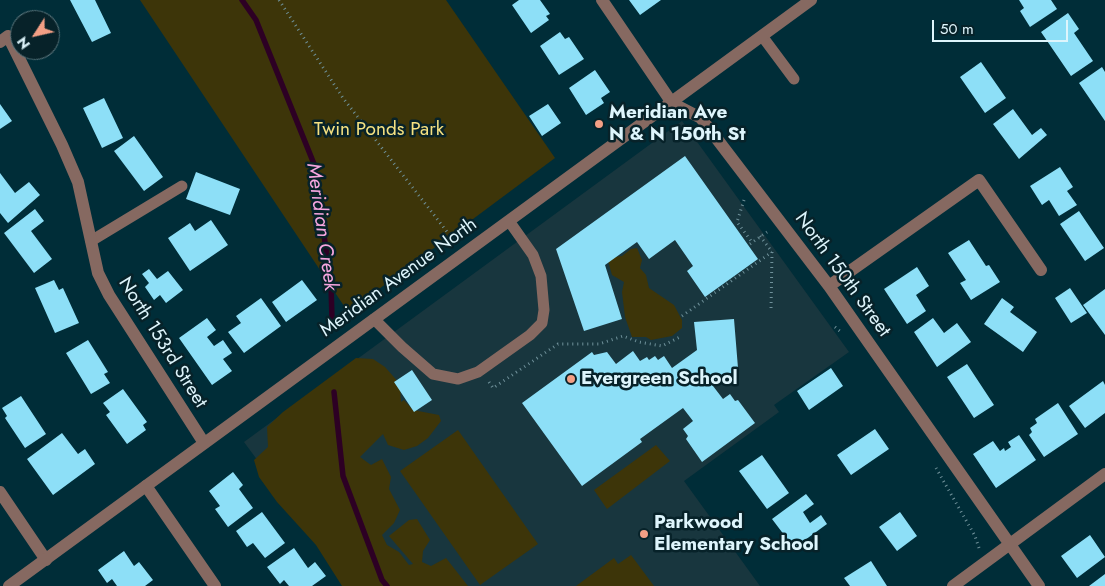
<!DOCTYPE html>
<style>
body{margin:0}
#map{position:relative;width:1105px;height:586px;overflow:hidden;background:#002d38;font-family:Jost,sans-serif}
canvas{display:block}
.north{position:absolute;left:10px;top:10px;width:50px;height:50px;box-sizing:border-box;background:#072229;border:1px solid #5d767d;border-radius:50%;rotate:235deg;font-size:14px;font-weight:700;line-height:20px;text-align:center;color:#def5fc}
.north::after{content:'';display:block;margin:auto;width:18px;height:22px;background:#f39f85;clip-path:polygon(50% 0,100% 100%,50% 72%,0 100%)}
.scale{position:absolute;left:932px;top:20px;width:136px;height:22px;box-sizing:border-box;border:2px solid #def5fc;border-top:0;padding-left:6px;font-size:15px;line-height:18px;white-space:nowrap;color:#def5fc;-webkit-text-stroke:4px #072229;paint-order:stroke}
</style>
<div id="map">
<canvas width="1105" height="586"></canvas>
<div class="north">N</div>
<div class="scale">50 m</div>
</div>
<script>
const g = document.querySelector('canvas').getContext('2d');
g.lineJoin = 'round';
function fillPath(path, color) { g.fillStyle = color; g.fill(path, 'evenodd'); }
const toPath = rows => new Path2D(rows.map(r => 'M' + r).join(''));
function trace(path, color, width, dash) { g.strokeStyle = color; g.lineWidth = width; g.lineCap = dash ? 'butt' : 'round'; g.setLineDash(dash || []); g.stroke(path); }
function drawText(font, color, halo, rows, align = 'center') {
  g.font = font + ' Jost,sans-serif'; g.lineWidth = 5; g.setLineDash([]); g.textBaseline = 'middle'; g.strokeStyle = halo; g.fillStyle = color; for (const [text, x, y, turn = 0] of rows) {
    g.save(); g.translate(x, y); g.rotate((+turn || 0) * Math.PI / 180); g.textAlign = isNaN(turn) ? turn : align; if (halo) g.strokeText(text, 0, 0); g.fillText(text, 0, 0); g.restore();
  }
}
fillPath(toPath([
 [682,121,849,352,774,405,779,412,684,481,760,586,350,586,244,442]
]), '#18363e');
fillPath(toPath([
 [140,0,446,0,555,158,348,312],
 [637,248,642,260,640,268,646,275,649,288,674,305,682,320,682,328,672,336,651,340,646,337,632,337,625,317,622,292,624,282,612,275,608,261,614,257,622,256,631,249],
 [356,358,373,359,385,367,400,384,401,402,404,400,413,410,439,415,441,421,428,438,417,446,404,450,388,445,383,434,360,457,371,465,382,459,391,477,389,489,400,510,394,523,382,535,387,545,399,552,409,565,413,564,389,536,409,520,417,519,430,540,423,551,422,562,431,566,446,558,468,586,342,586,316,545,277,502,259,477,254,460,268,447,267,427,283,412],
 [458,430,538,544,480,585,400,471],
 [656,445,670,461,607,509,594,490],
 [631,555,654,586,576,586,614,558,618,564]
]), '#3d3509');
trace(toPath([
 [242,0,256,20,314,164,331,285,332,319],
 [334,392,343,476,382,580,387,586]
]), '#2d0024', 5.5);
fillPath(toPath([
 [70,0,95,0,111,33,92,42],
 [519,0,540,0,550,14,546,16,549,20,531,33,512,5],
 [629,0,661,0,640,15],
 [1019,0,1051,0,1057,9,1030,27,1020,11,1024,8],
 [1068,13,1079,29,1074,33,1093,61,1071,76,1041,32],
 [560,32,565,39,569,37,584,59,559,75,540,46],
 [981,62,1006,98,985,113,960,77],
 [1102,67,1105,72,1105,121,1079,83],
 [595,70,610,92,601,98,604,103,586,115,569,88],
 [104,98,123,138,102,148,83,108],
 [0,104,12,121,0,129],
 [548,104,561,123,542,136,529,116],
 [1013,109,1032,135,1041,128,1047,135,1019,159,993,124],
 [134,136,163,177,144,191,114,151],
 [685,156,758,259,705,297,687,271,693,266,675,240,649,259,637,242,605,265,622,319,584,331,556,249],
 [1060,167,1073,187,1067,191,1077,205,1059,216,1049,200,1042,205,1030,186],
 [196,172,240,189,230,215,186,199],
 [0,173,15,193,29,182,40,195,8,223,0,213],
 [35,209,44,221,31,231,52,259,34,273,4,233],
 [1079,211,1104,248,1085,261,1060,224],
 [211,220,228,245,190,271,168,238,190,223,195,231],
 [969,240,986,266,989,265,1000,282,971,300,960,283,966,280,948,253],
 [917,267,929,286,916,295,926,311,907,324,884,289],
 [149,269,157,279,168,271,183,290,166,303,160,295,154,300,145,287,149,283,142,274],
 [54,280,59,290,63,288,79,323,55,333,35,288],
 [302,280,317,300,286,322,272,302],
 [1070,288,1087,313,1071,323,1055,298],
 [1105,289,1105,335,1083,305],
 [261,298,281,326,244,353,228,332,241,323,236,316],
 [1002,298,1014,307,1010,312,1037,332,1023,352,984,324],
 [207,318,216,330,207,337,214,346,223,340,232,353,223,359,232,371,212,385,179,338],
 [933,318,944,333,957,323,971,342,937,367,914,332],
 [734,319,738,368,713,386,723,399,730,394,735,401,738,400,755,423,702,462,686,439,688,436,683,429,693,421,683,408,640,439,642,442,582,486,522,403,592,352,594,355,607,352,616,364,633,351,640,361,647,357,649,360,655,356,658,360,664,356,672,368,697,350,694,322],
 [88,340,108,372,104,374,110,383,91,394,66,353],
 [967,364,994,405,974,418,947,377],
 [831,368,843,386,809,410,797,391],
 [412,370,432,400,414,412,394,382],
 [1103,381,1105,385,1105,413,1085,428,1069,406],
 [123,389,147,422,143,425,146,430,127,444,106,415,110,412,103,403],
 [21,396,46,434,25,448,5,418,7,416,2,408],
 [1058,403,1078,434,1044,457,1029,435,1032,432,1030,428,1037,423,1035,419],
 [875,429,889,449,851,475,837,455],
 [62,433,78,454,85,449,95,464,53,495,27,459],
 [1019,435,1036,460,996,488,973,454,993,441,1000,451,1004,448,1005,451,1011,447,1008,442],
 [762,455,789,493,767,509,739,471],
 [233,472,243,485,239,489,253,508,228,527,215,509,220,506,209,491],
 [806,494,814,504,803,512,810,523,821,515,827,524,794,548,772,519],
 [262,512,285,543,265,558,253,543,247,547,236,531],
 [900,512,917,536,897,551,879,527],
 [1090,535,1105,557,1077,578,1061,556],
 [294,548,308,568,315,562,326,576,312,586,289,586,284,580,280,584,267,567],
 [124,551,134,566,139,562,153,580,145,586,117,586,112,579,107,583,98,570],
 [871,561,887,586,850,586,844,578],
 [1105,574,1105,586,1089,586]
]), '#8ddff7');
trace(toPath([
 [279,0,343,98,455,242],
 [744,200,737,222,752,242],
 [760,236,772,252,771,310],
 [750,244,767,232],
 [682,316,772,252],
 [835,327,842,333],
 [489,382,493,388,558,344,599,344,623,336,639,342,662,346,680,337],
 [936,468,975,536,979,548,981,548]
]), '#6f919a', 3, [1, 4]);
trace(toPath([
 [762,36,794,79],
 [91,241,182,186],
 [374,319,402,347,433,374,458,379,478,372,530,335,542,323,544,310,541,276,533,255,509,221]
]), '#866961', 11);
trace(toPath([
 [602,0,672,103,701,118,829,286,1039,586],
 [0,42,8,36,62,145,78,182,98,273,109,295,204,443],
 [829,286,979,180,1041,270],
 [146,486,215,586],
 [0,492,46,560],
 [953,586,1105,474]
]), '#866961', 12);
trace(toPath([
 [9,586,811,0]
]), '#866961', 12);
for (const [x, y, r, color] of [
 [599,124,5,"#f39f85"],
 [571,379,5,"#f39f85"],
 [644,534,5,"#f39f85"]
]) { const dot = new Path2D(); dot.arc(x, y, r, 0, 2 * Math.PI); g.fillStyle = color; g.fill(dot); trace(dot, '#072229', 2); }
drawText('bold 19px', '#def5fc', '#072229', [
 ["Meridian Ave",609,113],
 ["N & N 150th St",609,135],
 ["Evergreen School",581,379],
 ["Parkwood",654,523],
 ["Elementary School",654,545]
], 'left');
drawText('19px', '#f5e181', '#072229', [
 ["Twin Ponds Park",379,130]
]);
drawText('19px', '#def5fc', '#072229', [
 ["North 150th Street",842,275,54],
 ["Meridian Avenue North",399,278,-36],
 ["North 153rd Street",162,343,58]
]);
drawText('italic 20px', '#f6a6df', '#072229', [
 ["Meridian Creek",321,227,82]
]);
</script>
